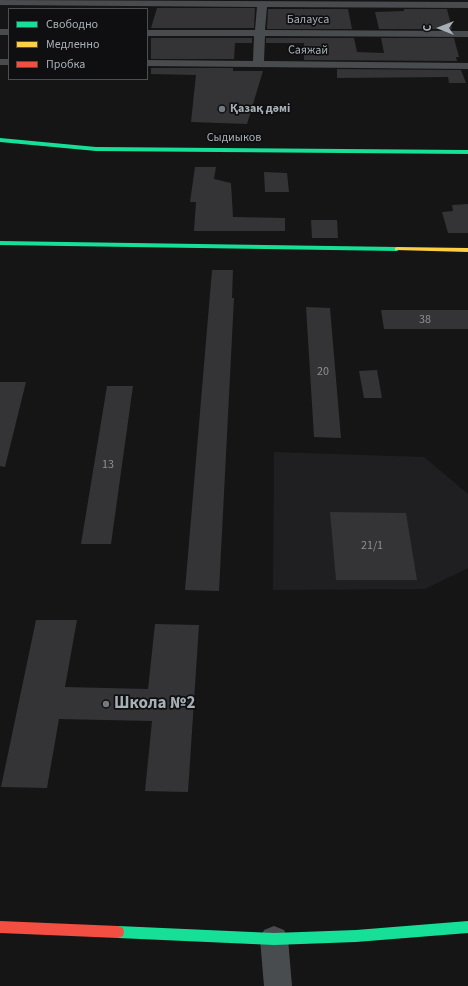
<!DOCTYPE html>
<meta charset="utf-8">
<style>
body{margin:0}
#map{position:relative;width:468px;height:986px;overflow:hidden;background:#151515;font-family:"Source Sans 3",sans-serif}
canvas{display:block}
.legend{position:absolute;left:8px;top:8px;width:140px;height:72px;box-sizing:border-box;background:#0f0f11;border:1px solid #4b4f53;margin:0;padding:5px 7px;list-style:none;font-size:12px;color:#a6afb6}
.legend li{display:flex;align-items:center;gap:8px;height:20px}
.legend b{width:20px;border:1px solid #4b4f53}
.north{position:absolute;left:420px;top:8px;width:40px;height:40px;-webkit-text-stroke:3px #0f0f11;paint-order:stroke;rotate:270deg;font-size:11px;font-weight:700;line-height:16px;text-align:center;color:#a6afb6}
.north::after{content:'';display:block;margin:auto;width:14px;height:18px;background:#a6afb6;clip-path:polygon(50% 0,100% 100%,50% 72%,0 100%)}
</style>
<div id="map">
<canvas width="468" height="986"></canvas>
<ul class="legend">
<li><b style="height:5px;background:#16e098"></b>Свободно</li>
<li><b style="height:5px;background:#ffcf43"></b>Медленно</li>
<li><b style="height:5px;background:#f24e42"></b>Пробка</li>
</ul>
<div class="north">С</div>
</div>
<script>
const g = document.querySelector('canvas').getContext('2d');
g.lineJoin = 'round';
function fillPath(path, color) { g.fillStyle = color; g.fill(path, 'evenodd'); }
const toPath = rows => new Path2D(rows.map(r => 'M' + r).join(''));
function trace(path, color, width, dash) { g.strokeStyle = color; g.lineWidth = width; g.lineCap = dash ? 'butt' : 'round'; g.setLineDash(dash || []); g.stroke(path); }
function drawText(font, color, halo, rows, align = 'center') {
  g.font = font + ' "Source Sans 3",sans-serif'; g.lineWidth = 3.5; g.setLineDash([]); g.textBaseline = 'middle'; g.strokeStyle = halo; g.fillStyle = color; for (const [text, x, y, turn = 0] of rows) {
    g.save(); g.translate(x, y); g.rotate((+turn || 0) * Math.PI / 180); g.textAlign = isNaN(turn) ? turn : align; if (halo) g.strokeText(text, 0, 0); g.fillText(text, 0, 0); g.restore();
  }
}
fillPath(toPath([
 [274,452,424,457,468,494,468,568,425,589,273,590]
]), '#1f1f21');
fillPath(toPath([
 [157,8,255,8,254,28,151,28],
 [268,9,348,9,352,29,267,29],
 [404,9,447,9,452,29,379,29,375,12,404,11],
 [151,38,252,38,252,43,235,43,234,59,151,59],
 [266,38,354,38,357,52,384,53,381,38,454,38,459,57,456,57,457,61,304,60,304,43,266,43],
 [151,68,233,68,233,71,263,71,247,124,191,122,196,75,151,74],
 [337,69,461,70,466,83,449,83,448,77,337,78],
 [195,167,216,167,214,179,231,183,233,217,285,218,285,231,194,231,196,202,190,202],
 [264,172,287,173,289,192,265,192],
 [468,204,468,233,448,233,442,212,453,211,452,205],
 [311,220,337,220,338,238,312,238],
 [212,270,233,270,232,298,234,298,219,591,185,590],
 [306,307,330,308,341,438,314,437],
 [381,310,468,310,468,329,384,329],
 [377,370,382,398,364,398,359,371],
 [0,382,26,382,5,467,0,466],
 [107,386,133,386,111,544,81,544],
 [330,512,406,513,417,580,336,580],
 [36,620,77,620,65,687,148,689,155,624,199,625,188,792,145,791,152,721,59,719,47,788,1,787]
]), '#343436');
fillPath(toPath([
 [0,0,468,2,468,8,267,7,265,30,468,31,468,37,265,36,264,61,468,63,468,69,147,66,147,60,253,61,254,36,147,36,147,30,255,30,257,7,0,5,0,0],
 [0,29,9,29,9,35,0,35,0,29],
 [0,59,9,59,9,65,0,65,0,59],
 [274,926,284,930,288,939,292,986,264,986,260,939,264,930,274,926]
]), '#494c4e');
fillPath(toPath([
 [0,138,96,147,468,150,468,154,96,151,0,142,0,138],
 [0,241,397,247,400,249,397,251,0,245,0,241],
 [468,921,468,933,356,942,274,945,118,938,113,936,112,932,113,928,118,926,274,933,356,930,468,921]
]), '#16e098');
fillPath(toPath([
 [397,247,468,248,468,252,395,250,395,248,397,247]
]), '#ffcf43');
fillPath(toPath([
 [0,921,118,926,123,928,124,932,123,936,118,938,0,933,0,921]
]), '#f24e42');
for (const [x, y, r, color] of [
 [222,109,4,"#73797e"],
 [106,704,4,"#73797e"]
]) { const dot = new Path2D(); dot.arc(x, y, r, 0, 2 * Math.PI); g.fillStyle = color; g.fill(dot); trace(dot, '#0f0f11', 1.5); }
drawText('12px', '#a6afb6', '#0f0f11', [
 ["Балауса",308,20],
 ["Саяжай",308,51,1],
 ["Сыдиыков",234,138]
]);
drawText('bold 12px', '#a6afb6', '#0f0f11', [
 ["Қазақ дәмі",230,109]
], 'left');
drawText('12px', '#8a9096', null, [
 ["38",425,320],
 ["20",323,372],
 ["13",108,465],
 ["21/1",372,546]
]);
drawText('bold 17px', '#a6afb6', '#0f0f11', [
 ["Школа №2",114,704]
], 'left');
</script>
